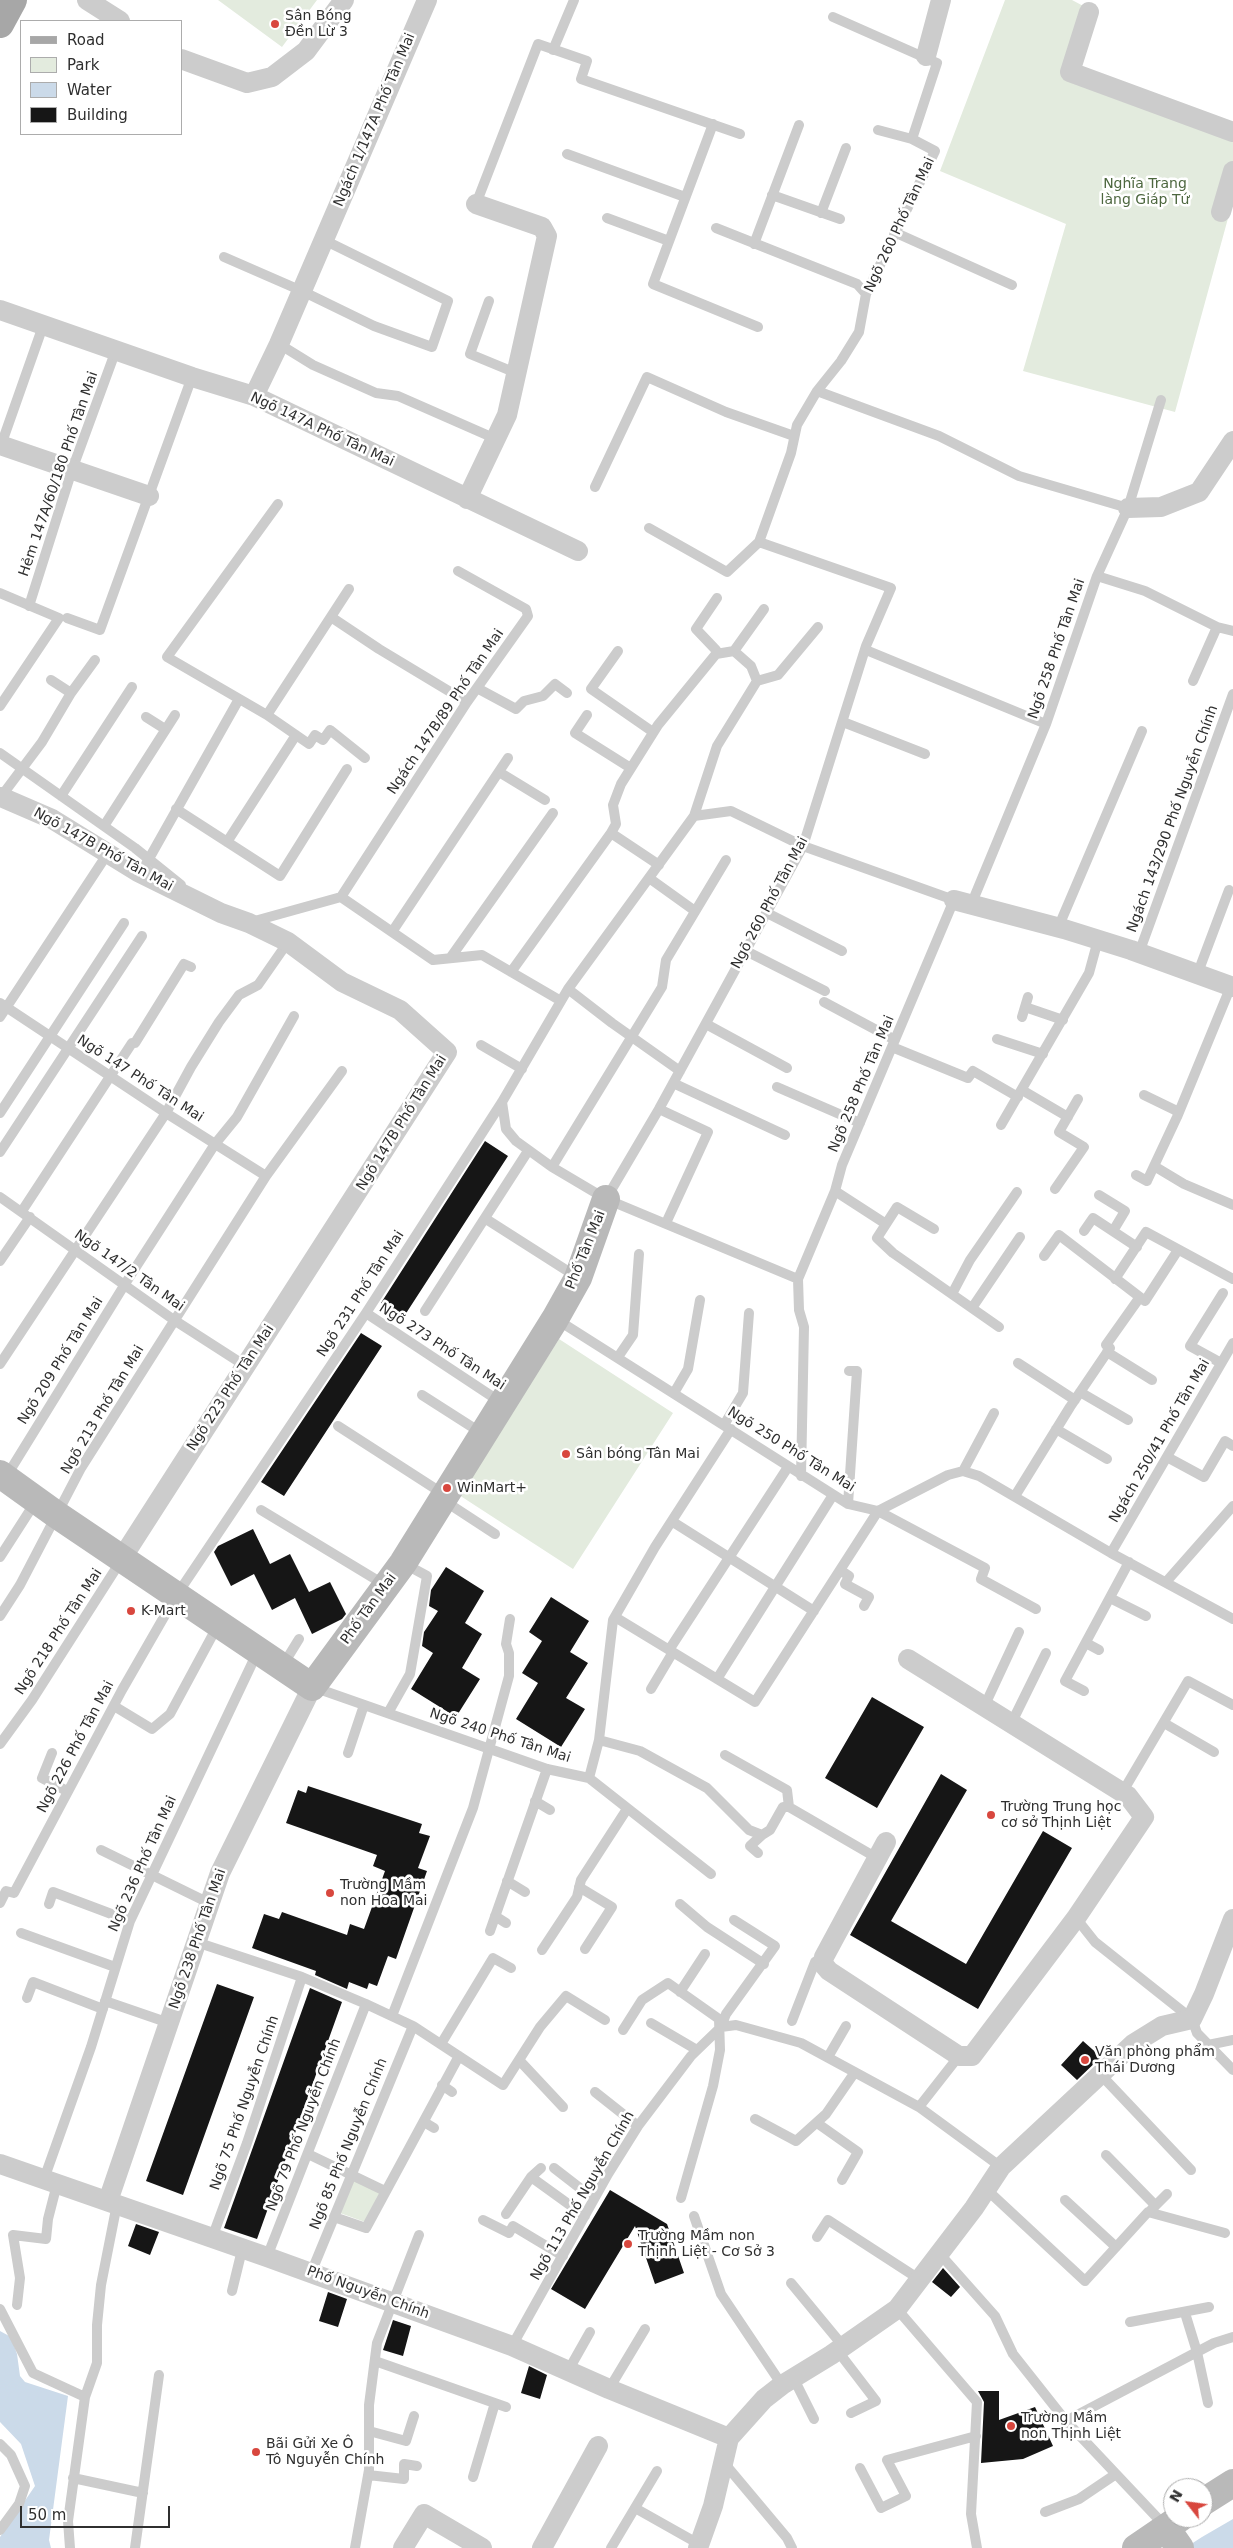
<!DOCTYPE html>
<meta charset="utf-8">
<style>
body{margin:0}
#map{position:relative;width:1233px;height:2548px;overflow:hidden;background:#fff;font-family:"DejaVu Sans",sans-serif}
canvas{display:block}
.legend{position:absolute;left:20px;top:20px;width:162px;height:115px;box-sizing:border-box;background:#fff;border:1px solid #acacac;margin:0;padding:6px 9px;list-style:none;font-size:15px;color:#2f2f2f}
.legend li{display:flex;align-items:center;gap:10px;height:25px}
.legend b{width:25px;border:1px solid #acacac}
.north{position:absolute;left:1163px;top:2478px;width:50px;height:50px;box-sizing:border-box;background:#fff;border:1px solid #acacac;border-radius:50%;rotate:300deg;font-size:14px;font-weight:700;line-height:20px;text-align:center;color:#2f2f2f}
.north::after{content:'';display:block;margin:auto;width:18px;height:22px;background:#d8473e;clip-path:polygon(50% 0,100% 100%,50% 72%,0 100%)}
.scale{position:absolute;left:20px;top:2506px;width:150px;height:22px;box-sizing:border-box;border:2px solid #2f2f2f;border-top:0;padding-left:6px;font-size:15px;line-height:18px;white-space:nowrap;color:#2f2f2f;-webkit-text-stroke:4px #fff;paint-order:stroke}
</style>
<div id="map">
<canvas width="1233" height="2548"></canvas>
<ul class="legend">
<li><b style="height:6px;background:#a7a7a7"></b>Road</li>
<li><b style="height:14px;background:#e3ebde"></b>Park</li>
<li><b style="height:14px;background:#cbdae9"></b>Water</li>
<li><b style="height:14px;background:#161616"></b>Building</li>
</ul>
<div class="north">N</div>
<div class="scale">50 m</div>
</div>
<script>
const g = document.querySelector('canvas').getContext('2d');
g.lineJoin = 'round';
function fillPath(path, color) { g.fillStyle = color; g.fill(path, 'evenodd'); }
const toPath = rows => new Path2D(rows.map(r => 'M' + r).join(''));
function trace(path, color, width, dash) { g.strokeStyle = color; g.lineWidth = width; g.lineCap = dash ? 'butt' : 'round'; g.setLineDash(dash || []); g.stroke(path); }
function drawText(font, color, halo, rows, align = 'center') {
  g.font = font + ' "DejaVu Sans",sans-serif'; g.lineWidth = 5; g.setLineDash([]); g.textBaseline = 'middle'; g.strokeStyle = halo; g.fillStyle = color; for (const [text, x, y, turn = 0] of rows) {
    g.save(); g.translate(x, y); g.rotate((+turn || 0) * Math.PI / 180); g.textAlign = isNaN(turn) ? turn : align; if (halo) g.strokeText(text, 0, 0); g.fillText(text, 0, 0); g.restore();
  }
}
fillPath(toPath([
 [218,0,317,0,282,47],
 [1005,0,1072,0,1087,8,1068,72,1233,134,1233,200,1175,412,1023,371,1066,224,940,171],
 [559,1339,673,1413,573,1569,459,1495],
 [353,2180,381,2193,365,2222,340,2213]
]), '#e3ebde');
fillPath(toPath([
 [0,2331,11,2337,17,2354,20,2376,25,2382,68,2396,49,2540,51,2548,0,2548,0,2537,35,2486,21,2444,0,2422],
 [1233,2519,1233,2548,1185,2548,1202,2537]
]), '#cbdae9');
fillPath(toPath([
 [485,1141,508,1156,403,1318,381,1303],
 [361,1333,382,1346,284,1496,261,1482],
 [253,1529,270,1564,290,1554,309,1592,330,1582,346,1614,342,1619,312,1634,295,1598,272,1610,254,1574,231,1586,214,1552,218,1546],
 [446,1567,484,1591,465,1623,482,1634,462,1668,480,1679,456,1717,411,1689,433,1653,422,1646,424,1632,438,1611,429,1606,431,1590],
 [551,1597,589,1621,570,1652,588,1663,566,1698,585,1709,561,1747,516,1719,538,1683,522,1673,542,1641,529,1632],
 [872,1697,924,1727,877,1808,825,1778],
 [941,1774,967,1790,891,1921,966,1964,1043,1831,1072,1848,978,2009,850,1935],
 [308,1786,422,1824,419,1833,430,1836,418,1868,427,1871,396,1959,388,1956,377,1986,369,1983,367,1989,349,1982,347,1989,315,1975,316,1971,252,1948,264,1914,279,1919,282,1912,347,1935,350,1924,364,1929,385,1871,373,1866,377,1855,286,1823,298,1790,306,1793],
 [217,1984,254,1997,183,2195,146,2181],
 [310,1988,342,2002,257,2239,224,2228],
 [1083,2041,1101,2057,1077,2080,1061,2065],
 [610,2190,667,2224,684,2273,655,2284,635,2226,585,2309,551,2289],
 [136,2224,159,2232,150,2255,128,2246],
 [943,2268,960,2287,951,2297,932,2282],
 [328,2292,347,2299,338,2327,319,2321],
 [393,2320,411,2326,403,2356,383,2350],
 [529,2366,547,2375,540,2399,521,2393],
 [978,2391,999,2391,999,2420,1035,2407,1053,2446,1023,2459,981,2463,984,2402]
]), '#161616');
trace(toPath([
 [553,50,574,0],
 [713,124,653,284,758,327],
 [878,130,912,139],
 [567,154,685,197],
 [772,195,840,219],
 [476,204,538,44,587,61,581,79,740,134],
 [821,213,846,148],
 [607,218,669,241],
 [716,228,857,284,866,294],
 [894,232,1012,285],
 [754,244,799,125],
 [224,257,302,291,374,326,432,347,448,301,324,240],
 [489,301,470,354,516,373],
 [279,344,313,365,376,393,398,396,496,439],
 [817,391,939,436,1019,476,1128,508],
 [0,448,43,326],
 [595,487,647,377,726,412,794,436],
 [278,504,167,657,267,715,349,589],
 [649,528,727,572,759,542,791,453,797,425,817,391,841,361,859,332,866,294,935,151,912,139,937,63,833,17],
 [1097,576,1145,591,1217,627,1233,631],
 [0,593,59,618,0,706],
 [29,606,72,470,116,350],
 [331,617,379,649,467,702],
 [67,618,100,630,192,377],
 [866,650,1046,724],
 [618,651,591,689,653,732],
 [716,654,716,650,696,629,717,598],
 [51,680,71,693],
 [757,681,778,675,818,627],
 [1193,681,1217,627],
 [477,688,516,709,524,701,543,696,555,684,567,693],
 [267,715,309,744,315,735,323,740,330,730,365,758],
 [587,715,575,733,629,767],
 [146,717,165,729],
 [843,722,925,754],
 [0,753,135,848,181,885],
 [499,772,545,800],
 [61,796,132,687],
 [0,798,42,742,71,693,95,660],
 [176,809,280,876,347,769],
 [694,816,717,746,757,681,751,666,734,651],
 [104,826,175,715],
 [611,833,659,865],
 [227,842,296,735],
 [146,864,239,699],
 [649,878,695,911],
 [341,897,467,702,528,616,526,609,458,571],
 [971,905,1046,724,1097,576,1128,508,1161,400],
 [767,913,842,951],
 [251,922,341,897,433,960,482,955,561,1001],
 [1058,928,1142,731],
 [392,932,508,758],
 [746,951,825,991],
 [1139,953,1233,694],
 [451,957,553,813],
 [511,972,611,833,616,824,613,805,621,784,658,725,716,654,734,651,764,609],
 [1197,975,1229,890],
 [568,989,612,1023,680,1071],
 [824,1002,895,1040],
 [0,1003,166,1113,266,1176],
 [1025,1007,1063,1020],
 [0,1017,108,853],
 [1022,1017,1028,997],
 [706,1024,787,1068],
 [997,1039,1043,1054],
 [481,1045,522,1069],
 [892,1047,968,1078,973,1071,1018,1097],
 [673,1083,785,1135],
 [777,1087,860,1123],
 [1022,1090,1068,1117],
 [1144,1095,1179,1112],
 [502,1102,506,1129,516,1141,552,1167,606,1199,798,1279],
 [659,1109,708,1132,666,1223],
 [0,1113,124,923],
 [1001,1125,1089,973,1098,940],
 [0,1152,142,936],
 [1154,1166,1184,1184,1233,1205],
 [552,1167,662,987,666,960,726,860],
 [1136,1175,1147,1181,1177,1117,1231,986],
 [1055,1189,1084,1147,1059,1132,1078,1099],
 [835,1191,886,1224],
 [1099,1195,1125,1211,1113,1231],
 [0,1197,174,1320,244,1365],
 [606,1199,659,1109,803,846,866,646,891,588,759,542],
 [22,1211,132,1043,135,1043,184,964,191,967],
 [486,1219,577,1277],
 [934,1229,897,1207,877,1238,893,1253,999,1327],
 [1084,1231,1093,1218,1137,1247],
 [1044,1256,1059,1235,1145,1301,1178,1250],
 [0,1261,30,1217],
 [1115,1279,1146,1232,1233,1279],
 [952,1294,970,1260,1017,1192],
 [972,1308,1020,1237],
 [425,1311,528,1151],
 [366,1313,502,1403],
 [556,1319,848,1504,878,1511,948,1475,963,1471,979,1476,1111,1553,1233,1619],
 [1107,1352,1152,1380],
 [618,1357,633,1335,639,1254],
 [1018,1363,1075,1400],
 [1221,1363,1190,1346,1223,1293],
 [0,1364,166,1113,191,1067,219,1022,239,995,258,985,288,942],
 [1080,1392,1128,1420],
 [674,1393,688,1369,700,1300],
 [422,1395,483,1434],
 [724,1425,743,1393,749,1313],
 [338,1426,445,1495],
 [1056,1429,1107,1459],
 [1167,1457,1204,1477,1225,1441,1233,1446],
 [963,1471,994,1413],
 [6,1477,125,1284,215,1144,237,1117,294,1016],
 [1015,1496,1070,1407,1110,1348,1106,1345,1140,1297],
 [443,1500,495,1534],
 [848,1504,857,1371,849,1371],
 [261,1510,385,1585],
 [673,1522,814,1611],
 [1111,1553,1233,1343],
 [0,1557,36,1501],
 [840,1570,849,1576,845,1584,869,1597,864,1606],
 [1166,1582,1233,1506],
 [1110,1598,1146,1616],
 [0,1616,20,1585,81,1468,266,1176,342,1071],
 [615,1617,755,1702,878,1511,985,1568,981,1579,1036,1609],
 [1086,1643,1099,1650],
 [669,1650,788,1467],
 [283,1665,299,1639],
 [717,1679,833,1495],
 [313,1687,547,1769,589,1778,711,1874],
 [651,1689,673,1652],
 [1084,1691,1065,1681,1129,1562],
 [114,1706,152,1729,170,1714,218,1625],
 [984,1707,1019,1632],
 [388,1713,410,1674,427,1576,403,1563],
 [1164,1723,1214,1752],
 [1011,1724,1046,1653],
 [599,1740,640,1751,707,1788,749,1830,762,1835,770,1830,783,1807,789,1807,877,1858],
 [0,1744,32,1700,122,1559],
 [52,1753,42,1778,67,1791],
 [348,1753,364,1705],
 [725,1755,787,1790,789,1807],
 [589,1778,599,1740,613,1620,655,1547,731,1429],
 [1122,1793,1188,1681,1233,1705],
 [535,1801,550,1810],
 [101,1850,209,1903],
 [758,1853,750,1846,762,1835],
 [507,1881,525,1892],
 [579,1887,612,1907,585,1949],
 [0,1903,6,1891,14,1893,122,1690,176,1596,366,1313,502,1102,568,989,694,816,731,811,803,846,954,900,842,1165,835,1191,798,1279,799,1310,804,1327,801,1476],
 [49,1904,53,1892,130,1921],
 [680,1904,707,1927,764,1964],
 [495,1916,506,1923],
 [1076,1918,1095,1942,1192,2019,1197,2033,1233,2070],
 [490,1931,547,1769],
 [21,1933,115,1967],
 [196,1942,302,1977,366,2004,413,2026,503,2085,540,2027,566,1996,605,2020],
 [542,1950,577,1897,581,1880,627,1809],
 [680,1992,705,1954],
 [27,1998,33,1982,103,2009],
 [105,2001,169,2023],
 [392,2016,473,1808,509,1676,509,1653,506,1644,510,1619],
 [792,2021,815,1962,821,1958],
 [651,2023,697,2050],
 [721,2027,726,2014,775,1946,734,1920],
 [623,2030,642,2000,668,1983,719,2019,720,2050,713,2086,681,2198],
 [441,2044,493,1958,511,1968],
 [1208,2045,1233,2040],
 [959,2056,919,2107,1001,2167],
 [828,2057,846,2026],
 [519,2060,563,2107],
 [1101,2075,1191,2170],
 [442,2085,452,2092],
 [595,2092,638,2126],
 [755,2119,796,2141,826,2114,855,2072],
 [424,2122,434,2128],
 [817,2123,858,2152,842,2180],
 [308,2154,385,2191],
 [1106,2155,1155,2205],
 [554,2168,594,2199],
 [531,2177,585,2216],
 [44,2179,91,2047,130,1921,257,1653],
 [986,2189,1085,2281,1148,2212,1225,2233],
 [1065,2200,1116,2247],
 [1151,2210,1167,2194],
 [506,2214,531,2177,541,2168],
 [694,2216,721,2294,782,2385],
 [334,2217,366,2228,459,2056],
 [483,2220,509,2233,513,2226,563,2256],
 [817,2237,828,2220,919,2279],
 [212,2238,247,2143,302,1977],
 [939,2253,995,2316,1013,2354,1066,2421,1165,2526],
 [267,2257,366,2004],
 [311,2273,413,2026],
 [791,2283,843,2346],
 [232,2291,242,2250],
 [17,2305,20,2278,13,2235,46,2239,48,2219,57,2184],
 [0,2309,33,2373,85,2397],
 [897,2309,977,2402,971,2514,977,2548],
 [1185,2313,1197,2352,1208,2403],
 [1130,2322,1209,2307],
 [512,2346,608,2174,638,2126,691,2056,721,2027,736,2025,801,2043,919,2107],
 [837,2350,876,2401,851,2413],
 [375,2361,506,2407],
 [568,2371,590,2332],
 [793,2377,814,2419],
 [609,2389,645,2329],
 [1066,2421,1214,2343,1233,2337],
 [369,2431,406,2441,414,2416],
 [0,2444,11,2455,25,2486,19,2504,0,2530],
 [725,2464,787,2538,792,2548],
 [860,2468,881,2508,906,2496,887,2460,976,2436],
 [368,2475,404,2479,404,2464,417,2466],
 [473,2477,495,2403],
 [73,2478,143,2493],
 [635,2508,699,2544],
 [1045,2512,1079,2499,1116,2474],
 [70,2548,68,2521,85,2397,97,2363,97,2325,101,2285,117,2204],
 [135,2548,159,2375],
 [355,2548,369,2470,369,2405,377,2343,419,2235],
 [611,2548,657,2471]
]), '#ccc', 10);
trace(toPath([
 [87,0,120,21],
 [1089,12,1070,72,1233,132],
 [926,56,941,0],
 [181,59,247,83,272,77,306,51,344,0],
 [1221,212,1233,171],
 [0,310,192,377,254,396,578,551],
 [254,396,279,344,427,0],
 [0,445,149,496],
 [467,499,507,415,547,236,542,227,476,204],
 [1128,508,1161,507,1199,492,1233,441],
 [1,797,52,819,138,872,221,913,249,923,288,942,342,982,400,1010,447,1052,122,1558],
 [954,900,1064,929,1131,950,1233,987],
 [886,1842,824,1957,823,1964,829,1971,959,2056,972,2056,1076,1918,1144,1817,1128,1796,908,1659],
 [0,2164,267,2257,512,2346,609,2389,729,2438],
 [108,2201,220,1873,312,1687],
 [729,2438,764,2399,782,2385,831,2355,897,2309,974,2208,1001,2167,1133,2044,1162,2026,1192,2019,1204,1994,1233,1919],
 [403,2548,424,2514,482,2548],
 [542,2548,598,2446],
 [698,2548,713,2506,729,2438]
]), '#ccc', 20);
trace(toPath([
 [0,1474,57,1515,312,1687,403,1563,555,1319,578,1278,606,1199],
 [1203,2502,1233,2483],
 [1166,2528,1180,2548],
 [1136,2548,1180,2518]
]), '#b9b9b9', 28);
trace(toPath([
 [0,24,13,0]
]), '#a7a7a7', 28);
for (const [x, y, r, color] of [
 [275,24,5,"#d8473e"],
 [566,1454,5,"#d8473e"],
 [447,1488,5,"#d8473e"],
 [131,1611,5,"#d8473e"],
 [991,1815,5,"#d8473e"],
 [330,1893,5,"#d8473e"],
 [1085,2060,5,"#d8473e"],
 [628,2244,5,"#d8473e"],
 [1011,2426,5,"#d8473e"],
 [256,2452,5,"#d8473e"]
]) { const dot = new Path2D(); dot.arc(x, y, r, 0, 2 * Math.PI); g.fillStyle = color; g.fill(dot); trace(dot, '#fff', 2); }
drawText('14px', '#2f2f2f', '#fff', [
 ["Sân Bóng",285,16],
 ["Đền Lừ 3",285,32],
 ["Sân bóng Tân Mai",576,1454],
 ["WinMart+",457,1488],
 ["K-Mart",141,1611],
 ["Trường Trung học",1001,1807],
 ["cơ sở Thịnh Liệt",1001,1823],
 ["Trường Mầm",340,1885],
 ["non Hoa Mai",340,1901],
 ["Văn phòng phẩm",1095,2052],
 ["Thái Dương",1095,2068],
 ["Trường Mầm non",638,2236],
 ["Thịnh Liệt - Cơ Sở 3",638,2252],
 ["Trường Mầm",1021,2418],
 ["non Thịnh Liệt",1021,2434],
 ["Bãi Gửi Xe Ô",266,2444],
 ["Tô Nguyễn Chính",266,2460]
], 'left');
drawText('14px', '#2f2f2f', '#fff', [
 ["Ngách 1/147A Phố Tân Mai",375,120,-67],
 ["Ngõ 260 Phố Tân Mai",900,225,-65],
 ["Ngõ 147A Phố Tân Mai",322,430,25],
 ["Hẻm 147A/60/180 Phố Tân Mai",59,474,-71],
 ["Ngõ 258 Phố Tân Mai",1057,649,-71],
 ["Ngách 147B/89 Phố Tân Mai",446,712,-56],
 ["Ngách 143/290 Phố Nguyễn Chính",1173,819,-70],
 ["Ngõ 147B Phố Tân Mai",103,850,29],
 ["Ngõ 260 Phố Tân Mai",770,903,-62],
 ["Ngõ 147 Phố Tân Mai",140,1079,33],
 ["Ngõ 258 Phố Tân Mai",862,1084,-67],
 ["Ngõ 147B Phố Tân Mai",402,1123,-58],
 ["Phố Tân Mai",586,1250,-68],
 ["Ngõ 147/2 Tân Mai",129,1271,35],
 ["Ngõ 231 Phố Tân Mai",361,1294,-57],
 ["Ngõ 273 Phố Tân Mai",442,1347,33],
 ["Ngõ 209 Phố Tân Mai",61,1361,-58],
 ["Ngõ 223 Phố Tân Mai",231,1388,-57],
 ["Ngõ 213 Phố Tân Mai",103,1410,-59],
 ["Ngách 250/41 Phố Tân Mai",1160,1441,-60],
 ["Ngõ 250 Phố Tân Mai",791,1450,32],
 ["Phố Tân Mai",369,1609,-54],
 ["Ngõ 218 Phố Tân Mai",59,1632,-57],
 ["Ngõ 240 Phố Tân Mai",500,1736,18],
 ["Ngõ 226 Phố Tân Mai",76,1747,-62],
 ["Ngõ 236 Phố Tân Mai",143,1864,-66],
 ["Ngõ 238 Phố Tân Mai",198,1939,-71],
 ["Ngõ 75 Phố Nguyễn Chính",245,2103,-71],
 ["Ngõ 79 Phố Nguyễn Chính",304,2125,-69],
 ["Ngõ 85 Phố Nguyễn Chính",349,2144,-68],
 ["Ngõ 113 Phố Nguyễn Chính",583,2196,-60],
 ["Phố Nguyễn Chính",368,2293,20]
]);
drawText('14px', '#4d673f', '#fff', [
 ["Nghĩa Trang",1145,184],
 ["làng Giáp Tứ",1145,200]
]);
</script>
